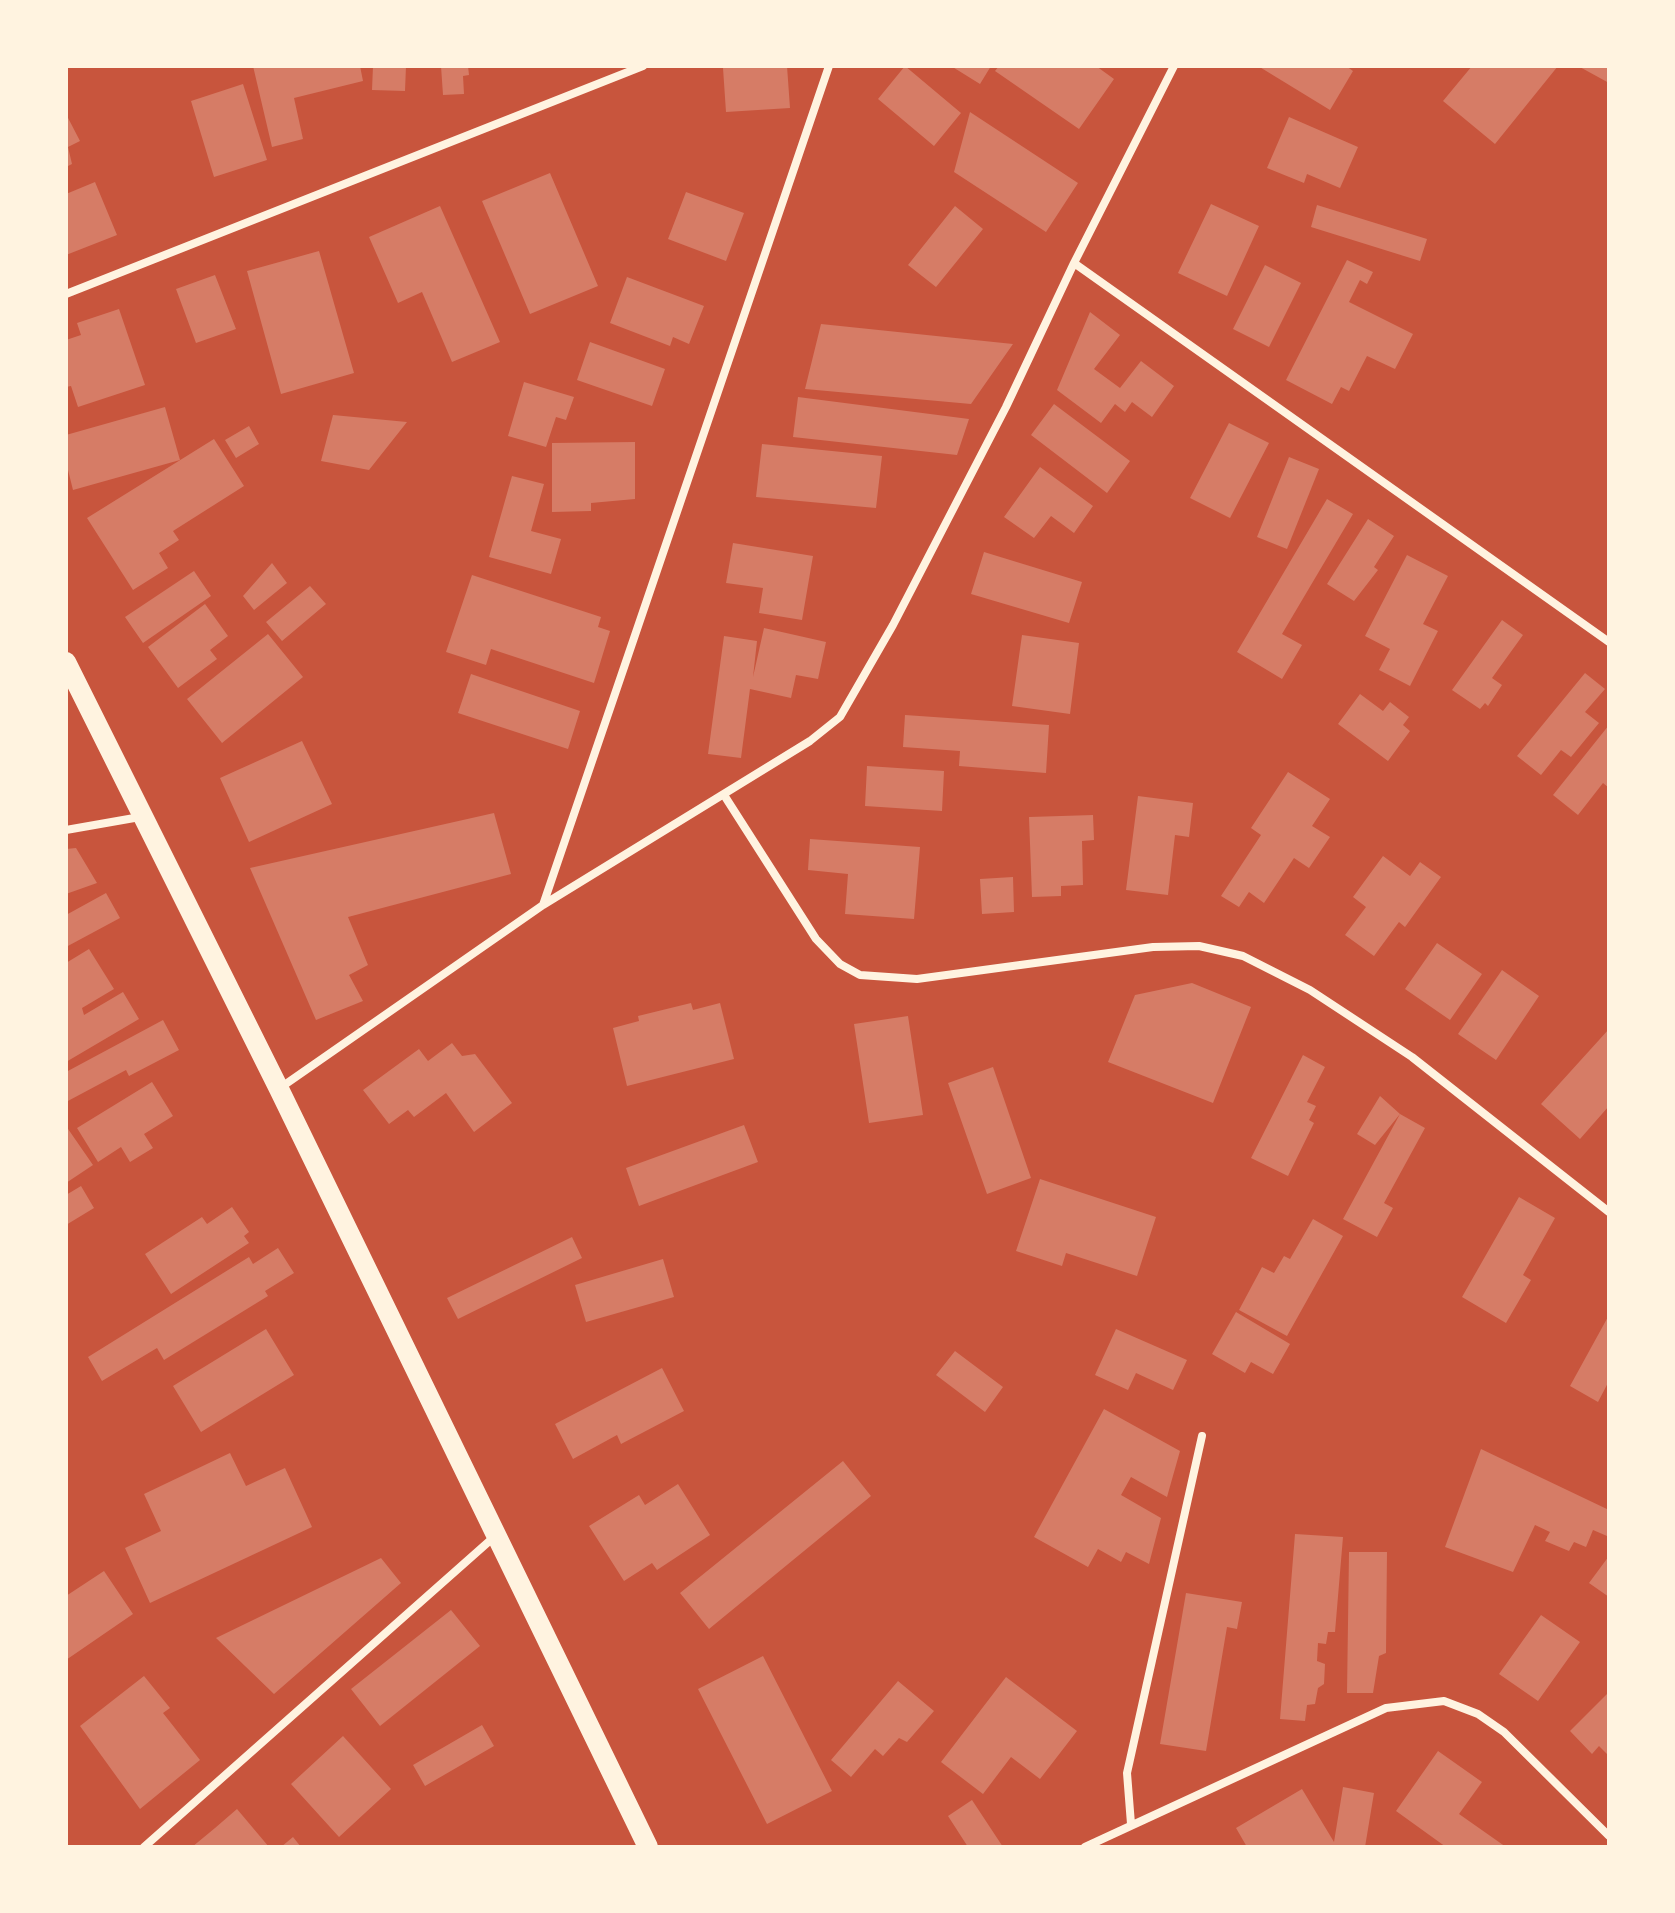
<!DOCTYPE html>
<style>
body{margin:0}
#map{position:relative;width:1675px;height:1913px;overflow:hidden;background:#c8553d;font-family:Overpass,sans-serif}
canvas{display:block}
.frame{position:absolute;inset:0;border:68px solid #fff3e0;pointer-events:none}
</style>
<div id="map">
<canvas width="1675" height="1913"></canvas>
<div class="frame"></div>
</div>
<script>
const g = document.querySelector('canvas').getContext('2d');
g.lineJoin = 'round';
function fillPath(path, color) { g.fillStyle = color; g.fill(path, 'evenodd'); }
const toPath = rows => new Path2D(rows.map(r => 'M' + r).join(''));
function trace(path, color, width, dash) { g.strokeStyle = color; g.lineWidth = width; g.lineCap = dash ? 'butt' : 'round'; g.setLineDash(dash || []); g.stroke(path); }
fillPath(toPath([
 [253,66,360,66,363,81,294,98,303,139,272,147],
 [373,66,406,66,405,91,372,90],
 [441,66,468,66,469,75,463,76,464,94,443,95],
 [787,66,790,108,726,112,723,68],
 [905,66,961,113,934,146,878,99],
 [951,66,991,66,980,84],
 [999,66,1096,66,1114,79,1079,129,995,71],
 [1258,66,1346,66,1353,71,1330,110],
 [1472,66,1558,66,1495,144,1443,101],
 [1578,66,1609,66,1609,83],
 [243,84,267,160,214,177,191,101],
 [970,112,1078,183,1046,232,954,172],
 [66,114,80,141,68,147,72,164,66,167],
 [1289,117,1358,147,1340,188,1307,174,1304,183,1267,168],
 [550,173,598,286,530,314,482,201],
 [95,182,117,235,66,255,66,194],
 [686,192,744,213,726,261,668,239],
 [1211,204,1259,226,1227,296,1178,273],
 [1317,205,1427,239,1420,261,1311,227],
 [440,206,500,342,452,362,422,292,398,303,369,237],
 [955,206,983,229,936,287,908,265],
 [319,251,354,373,281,394,247,271],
 [1347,260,1373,272,1367,284,1360,280,1349,302,1413,334,1395,369,1367,356,1349,391,1341,387,1332,404,1286,380],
 [1265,265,1301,283,1269,347,1233,329],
 [215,275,236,329,196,343,176,289],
 [627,277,704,306,689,344,673,337,670,346,610,323],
 [119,309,145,385,78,407,71,386,66,387,66,340,81,335,77,323],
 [1090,312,1120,335,1094,369,1120,388,1141,361,1174,386,1152,417,1132,402,1125,412,1115,404,1101,423,1057,390],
 [821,324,1013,344,971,404,805,389],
 [590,342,665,369,652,406,577,380],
 [524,382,574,397,566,420,556,417,546,447,508,436],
 [798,397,969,419,957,455,793,437],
 [1054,404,1130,461,1107,493,1031,435],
 [165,407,180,460,73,490,66,462,66,435],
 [333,415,407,422,369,470,321,461],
 [1229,423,1269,443,1230,518,1190,498],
 [249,426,259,444,236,458,225,440],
 [214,439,244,486,173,531,179,540,159,553,168,568,133,590,87,518],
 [635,442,635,499,591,503,591,511,552,512,552,443],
 [762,444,882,456,876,508,756,497],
 [1289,457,1319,469,1287,549,1257,537],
 [1040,467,1093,506,1074,533,1051,516,1034,538,1004,517],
 [512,476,544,484,531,531,561,539,551,574,489,557],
 [1327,499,1353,514,1282,634,1302,645,1282,679,1237,652],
 [1368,519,1394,536,1374,567,1378,570,1354,601,1327,584],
 [733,543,813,556,802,620,759,613,763,588,726,583],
 [984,552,1082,582,1069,623,971,594],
 [1407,555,1448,576,1423,624,1438,631,1410,686,1379,670,1390,649,1365,636],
 [272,563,287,583,254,610,243,596],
 [194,571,211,596,143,643,125,617],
 [472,575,601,617,598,627,610,631,594,683,491,649,486,665,446,652],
 [310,586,326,604,282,641,266,622],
 [205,604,228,636,210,650,217,659,178,688,148,647],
 [1502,620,1523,635,1492,678,1502,685,1488,706,1485,703,1480,709,1452,690],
 [764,628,826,642,818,679,796,675,791,698,750,689,741,758,708,754,724,636,757,641,753,677],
 [268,634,303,677,222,743,187,699],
 [1022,635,1079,643,1070,714,1012,706],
 [1585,673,1605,689,1585,712,1599,723,1571,757,1561,750,1541,775,1517,756],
 [471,674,580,711,568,749,458,713],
 [1360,694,1383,711,1390,702,1409,717,1403,725,1410,731,1388,761,1338,724],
 [905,715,1049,725,1046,773,959,766,960,751,903,747],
 [1609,725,1609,788,1603,783,1578,815,1553,795],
 [302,741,332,804,249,842,220,778],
 [867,766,944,771,942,811,865,806],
 [1288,772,1330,799,1312,826,1330,837,1309,868,1294,858,1264,903,1249,892,1239,907,1221,896,1261,835,1251,828],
 [1138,796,1193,803,1189,837,1175,835,1168,895,1126,890],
 [494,813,511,874,348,917,368,965,349,975,363,1001,316,1020,250,868],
 [1093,815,1094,840,1082,841,1083,885,1061,886,1061,896,1032,897,1029,817],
 [810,839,920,847,914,919,845,914,848,874,808,870],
 [76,848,97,883,66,894,66,849],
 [1383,856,1410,876,1420,862,1441,877,1405,927,1399,922,1374,956,1345,935,1366,907,1353,897],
 [1013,877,1014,912,982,914,980,879],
 [106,893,120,918,66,947,66,915],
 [1437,943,1482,974,1450,1020,1405,989],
 [89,949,114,989,82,1008,84,1015,123,992,139,1019,66,1062,66,963],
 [1502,970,1539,996,1496,1060,1458,1034],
 [1192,983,1251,1007,1213,1103,1108,1062,1135,995],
 [691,1003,693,1010,720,1003,734,1059,627,1086,613,1028,639,1021,638,1016],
 [908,1016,923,1115,869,1123,854,1024],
 [163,1020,179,1050,129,1076,126,1070,66,1102,66,1072],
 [1609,1029,1609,1106,1580,1139,1541,1104],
 [452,1043,462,1056,475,1054,512,1103,474,1132,446,1093,414,1117,408,1110,389,1124,363,1090,419,1049,428,1061],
 [1303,1055,1325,1067,1307,1102,1316,1106,1309,1120,1314,1123,1288,1176,1251,1158],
 [993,1067,1031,1178,987,1194,948,1083],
 [152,1082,173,1116,144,1134,153,1148,130,1162,121,1147,98,1162,77,1128],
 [1380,1096,1400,1114,1425,1128,1384,1203,1393,1208,1377,1237,1343,1219,1400,1114,1375,1145,1357,1134],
 [744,1125,758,1162,639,1206,626,1168],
 [66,1126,93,1165,66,1183],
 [1040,1179,1156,1217,1137,1276,1066,1253,1062,1266,1016,1251],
 [81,1186,94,1208,66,1225,66,1195],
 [1519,1197,1555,1218,1523,1275,1531,1280,1506,1323,1462,1297],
 [232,1207,249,1232,244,1236,249,1243,171,1294,145,1254,202,1217,207,1224],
 [1313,1219,1343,1236,1287,1336,1239,1310,1262,1267,1274,1273,1284,1256,1290,1259],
 [572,1237,582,1258,458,1319,447,1298],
 [278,1248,294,1273,265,1291,268,1296,164,1360,157,1348,102,1381,88,1357,249,1257,253,1264],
 [663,1259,674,1297,586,1322,575,1285],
 [1236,1312,1290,1344,1273,1374,1251,1362,1245,1373,1212,1354],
 [1609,1315,1609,1381,1598,1402,1570,1386],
 [266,1329,294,1375,201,1432,173,1386],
 [1116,1329,1187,1360,1173,1390,1136,1373,1128,1390,1095,1375],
 [955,1351,1003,1387,985,1412,936,1375],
 [662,1368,684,1411,621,1444,617,1435,573,1459,555,1424],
 [1104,1409,1180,1451,1167,1497,1131,1477,1121,1495,1161,1518,1149,1564,1126,1552,1121,1562,1098,1549,1088,1567,1034,1537],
 [1481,1449,1609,1510,1607,1536,1593,1530,1586,1547,1574,1542,1569,1551,1545,1541,1550,1532,1535,1525,1513,1572,1445,1547],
 [230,1453,246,1486,285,1468,312,1527,150,1603,125,1548,161,1531,144,1494],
 [843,1461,871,1496,709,1629,680,1593],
 [678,1484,710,1535,657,1570,652,1563,624,1581,589,1526,639,1495,645,1505],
 [1295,1534,1343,1537,1335,1632,1328,1632,1326,1644,1318,1643,1317,1661,1325,1664,1324,1684,1318,1688,1315,1704,1307,1705,1305,1721,1280,1719],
 [1349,1552,1387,1552,1386,1653,1379,1656,1373,1693,1347,1693],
 [1609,1556,1609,1597,1589,1583],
 [381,1558,401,1583,274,1694,216,1638],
 [104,1571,133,1614,66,1660,66,1596],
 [1186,1593,1242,1602,1237,1629,1227,1627,1206,1751,1160,1744],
 [451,1610,480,1646,380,1726,351,1689],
 [1541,1615,1580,1642,1538,1701,1499,1674],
 [763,1656,832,1791,767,1824,698,1689],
 [144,1676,170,1708,163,1713,200,1760,140,1809,80,1726],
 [1006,1677,1077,1731,1040,1779,1011,1757,983,1794,941,1762],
 [898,1681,934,1711,907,1742,899,1738,883,1756,875,1749,851,1777,831,1760],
 [1609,1692,1609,1756,1599,1746,1592,1754,1570,1731],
 [482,1725,494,1746,425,1786,413,1765],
 [343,1736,391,1789,339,1837,291,1784],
 [1438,1751,1482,1782,1459,1814,1506,1847,1446,1847,1396,1811],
 [1343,1787,1374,1793,1365,1847,1247,1847,1236,1828,1302,1789,1334,1842],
 [972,1800,1003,1847,968,1847,948,1816],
 [237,1809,269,1847,192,1847,215,1828],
 [293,1837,301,1847,281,1847]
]), '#d67c66');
trace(toPath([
 [1074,263,1609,642],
 [66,294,643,66],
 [724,795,816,939,840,964,860,975,917,979,1153,947,1199,946,1243,956,1310,990,1412,1057,1609,1212],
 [66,830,140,817],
 [543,905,829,66],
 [280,1088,543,905,810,741,840,717,893,625,1006,407,1074,263,1174,66],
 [1131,1824,1127,1773,1202,1436],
 [144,1847,494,1537],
 [1085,1847,1386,1708,1444,1701,1478,1714,1504,1732,1609,1836]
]), '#fff3e0', 8);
trace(toPath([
 [66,662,279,1089,648,1847]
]), '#fff3e0', 20);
</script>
